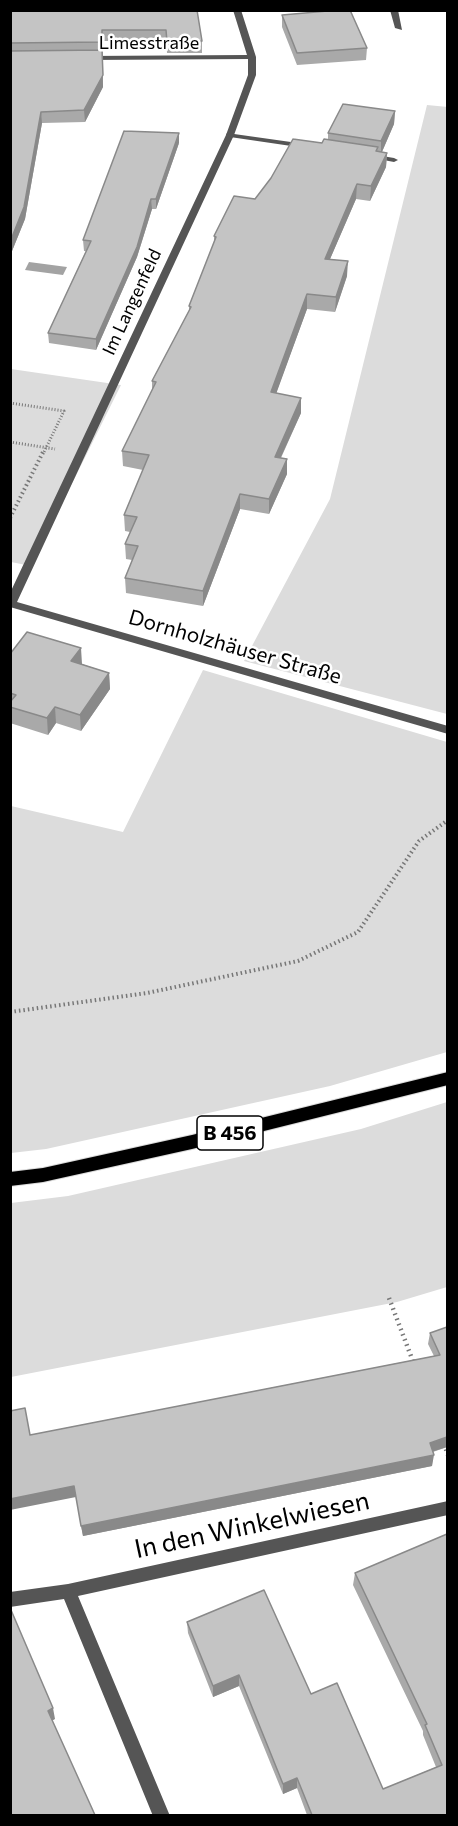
<!DOCTYPE html>
<meta charset="utf-8">
<style>
body{margin:0}
#map{position:relative;width:458px;height:1826px;overflow:hidden;background:#fff;font-family:Commissioner,sans-serif}
canvas{display:block}
.frame{position:absolute;inset:0;border:12px solid #000;pointer-events:none}
</style>
<div id="map">
<canvas width="458" height="1826"></canvas>
<div class="frame"></div>
</div>
<script>
const g = document.querySelector('canvas').getContext('2d');
g.lineJoin = 'round';
function fillPath(path, color) { g.fillStyle = color; g.fill(path, 'evenodd'); }
const toPath = rows => new Path2D(rows.map(r => 'M' + r).join(''));
function trace(path, color, width, dash) { g.strokeStyle = color; g.lineWidth = width; g.lineCap = dash ? 'butt' : 'round'; g.setLineDash(dash || []); g.stroke(path); }
function drawText(font, color, halo, rows, align = 'center') {
  g.font = font + ' Commissioner,sans-serif'; g.lineWidth = 5; g.setLineDash([]); g.textBaseline = 'middle'; g.strokeStyle = halo; g.fillStyle = color; for (const [text, x, y, turn = 0] of rows) {
    g.save(); g.translate(x, y); g.rotate((+turn || 0) * Math.PI / 180); g.textAlign = isNaN(turn) ? turn : align; if (halo) g.strokeText(text, 0, 0); g.fillText(text, 0, 0); g.restore();
  }
}
fillPath(toPath([
 [427,105,448,107,447,714,244,661,330,499],
 [11,369,121,385,31,566,11,562],
 [203,670,447,742,447,1052,330,1086,46,1149,11,1153,11,806,123,832],
 [447,1102,447,1287,397,1302,11,1377,11,1203,68,1196,361,1129]
]), '#dcdcdc');
fillPath(toPath([
 [29,262,67,267,63,275,25,270]
]), '#a3a3a3');
const primary = toPath([
 [448,1072,448,1085,192,1149,43,1182,10,1186,10,1172,43,1168,192,1135,448,1072]
]);
trace(primary, '#dbdbdb', 2);
trace(toPath([
 [10,403,64,411,43,454],
 [10,442,55,449]
]), '#777', 3, [1, 2]);
trace(toPath([
 [10,518,43,452],
 [10,1012,147,993,298,961,358,932,419,841,448,820]
]), '#777', 4, [1.5, 3]);
trace(toPath([
 [389,1298,414,1364],
 [444,1444,448,1455]
]), '#777', 4.5, [1.5, 4]);
fillPath(toPath([
 [390,10,398,10,402,30,395,28,390,10],
 [227,133,305,144,309,146,305,148,230,137,226,135,227,133],
 [370,154,394,158,398,160,394,162,373,158,370,158,370,154]
]), '#555');
fillPath(toPath([
 [233,10,241,10,256,57,256,75,234,135,17,602,448,726,448,734,10,607,10,593,226,135,248,75,248,59,87,60,83,58,87,56,247,55,233,10],
 [448,1501,448,1515,78,1596,170,1816,153,1816,64,1599,10,1607,10,1592,68,1584,448,1501]
]), '#555');
fillPath(primary, '#000');
fillPath(toPath([
 [10,10,197,10,202,41,202,53,167,53,166,41,103,41,103,87,85,122,42,123,25,219,10,256],
 [282,15,367,48,366,60,297,65,282,27],
 [395,111,394,124,382,152,387,153,386,167,370,201,356,199,330,259,347,276,335,312,307,309,276,393,301,413,281,458,287,459,287,474,269,514,240,509,203,606,126,593,125,578,132,560,126,559,125,544,130,532,125,531,124,515,143,470,123,466,122,451,152,391,152,381,189,311,189,306,214,242,214,236,255,199,322,143,328,140,328,133],
 [179,143,156,209,152,209,137,257,96,350,49,343,48,333,86,251,84,251,83,240],
 [10,654,82,664,109,673,110,689,81,731,56,723,48,735,10,723],
 [447,1327,447,1447,433,1452,432,1466,83,1536,76,1497,30,1435,434,1356,428,1344,430,1333],
 [447,1534,447,1815,307,1815,297,1788,283,1794,239,1686,213,1697,188,1633,187,1622,311,1694,383,1789,436,1767,423,1735,423,1731,353,1585,355,1573]
]), '#a9a9a9');
fillPath(toPath([
 [102,50,103,87,85,122,84,110],
 [395,111,394,124,381,154,381,141],
 [41,112,42,123,25,219,10,256,10,242],
 [179,133,179,143,156,209,156,199],
 [387,153,386,167,370,201,371,186],
 [357,184,356,199,324,273,325,259],
 [151,199,152,209,137,257,96,350,96,339],
 [348,261,347,276,335,312,336,297],
 [307,294,307,309,271,408,271,392],
 [301,398,301,413,274,472,275,457],
 [287,459,287,474,269,514,269,499],
 [240,494,240,509,203,606,203,591],
 [81,648,82,664,72,678,71,661],
 [109,673,110,689,81,731,80,715],
 [55,707,56,723,48,735,47,718],
 [447,1437,447,1447,428,1453,430,1443],
 [434,1455,432,1466,83,1536,81,1526],
 [74,1486,76,1497,10,1510,10,1499],
 [239,1675,239,1686,213,1697,213,1686],
 [53,1708,55,1719,50,1722,48,1711],
 [297,1778,297,1788,283,1794,283,1784]
]), '#898989');
const building = toPath([
 [10,10,197,10,202,41,167,42,166,30,102,30,102,42,10,43,10,10],
 [339,10,350,10,367,48,297,53,282,15,339,10],
 [102,50,103,75,84,110,41,112,24,207,10,242,10,51,102,50],
 [343,104,395,111,381,141,328,133,343,104],
 [124,131,179,133,156,199,151,199,137,247,96,339,48,333,91,241,83,240,124,131],
 [293,139,322,143,324,139,378,147,376,151,387,153,371,186,357,184,325,259,348,261,336,297,307,294,271,392,301,398,275,457,287,459,269,499,240,494,203,591,125,578,138,546,125,544,137,517,124,515,149,455,122,451,156,382,152,381,191,307,189,306,216,237,214,236,234,196,255,199,271,178,293,139],
 [27,632,81,648,71,661,109,673,80,715,55,707,47,718,10,707,10,702,16,695,10,693,10,654,27,632],
 [447,1327,447,1437,430,1443,434,1455,81,1526,74,1486,10,1499,10,1411,25,1408,30,1435,440,1355,430,1333,447,1327],
 [447,1534,447,1815,312,1815,297,1778,283,1784,239,1675,213,1686,187,1622,264,1590,311,1694,337,1683,383,1789,442,1765,425,1725,427,1724,355,1573,447,1534],
 [11,1610,53,1708,48,1711,95,1815,10,1815,11,1610]
]);
fillPath(building, '#c4c4c4');
trace(building, '#898989', 1.5);
drawText('18px', '#000', '#fff', [
 ["Limesstraße",149,43],
 ["Im Langenfeld",132,302,-65]
]);
for (const [x, y, w] of [
 [230,1133,66]
]) { const box = new Path2D(); box.roundRect(x - w / 2, y - 17, w, 34, 4.5); g.fillStyle = '#fff'; g.fill(box); trace(box, '#000', 1.5); }
drawText('bold 20px', '#000', null, [
 ["B 456",230,1133]
]);
drawText('21px', '#000', '#fff', [
 ["Dornholzhäuser Straße",235,647,16]
]);
drawText('26px', '#000', '#fff', [
 ["In den Winkelwiesen",252,1525,-12]
]);
</script>
